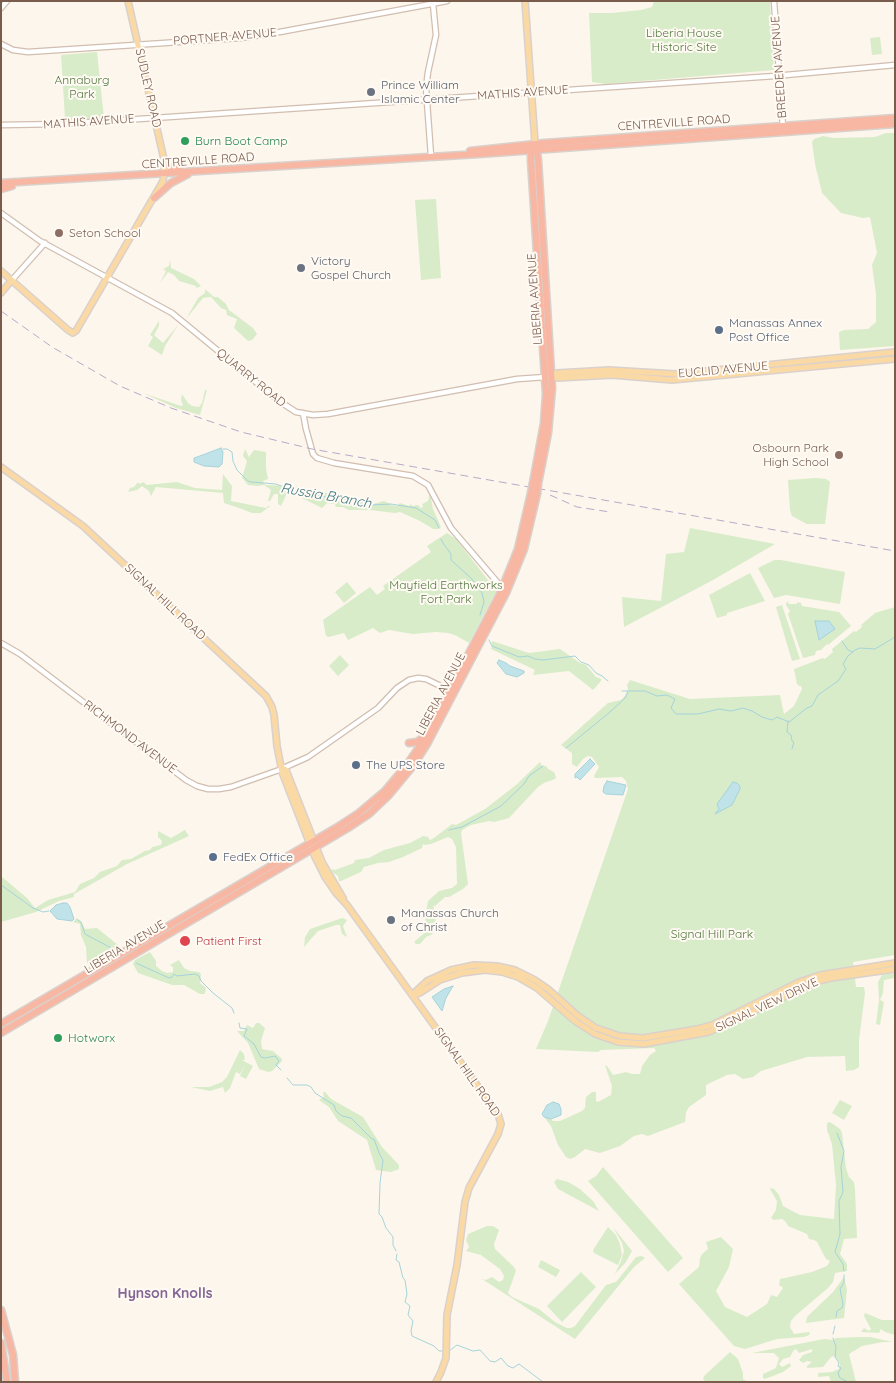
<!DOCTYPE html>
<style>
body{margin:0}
#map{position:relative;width:896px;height:1383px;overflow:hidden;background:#fdf6ec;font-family:Quicksand,sans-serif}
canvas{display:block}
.frame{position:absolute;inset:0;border:2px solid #7a5c4d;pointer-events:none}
</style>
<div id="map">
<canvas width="896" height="1383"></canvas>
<div class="frame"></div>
</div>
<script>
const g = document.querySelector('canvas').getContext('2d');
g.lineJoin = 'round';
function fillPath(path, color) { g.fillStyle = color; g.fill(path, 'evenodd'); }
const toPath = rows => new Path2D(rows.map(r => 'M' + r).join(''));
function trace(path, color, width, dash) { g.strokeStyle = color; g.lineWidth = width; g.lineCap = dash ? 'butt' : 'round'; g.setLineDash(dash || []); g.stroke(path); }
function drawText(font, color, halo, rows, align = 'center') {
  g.font = font + ' Quicksand,sans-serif'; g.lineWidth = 4; g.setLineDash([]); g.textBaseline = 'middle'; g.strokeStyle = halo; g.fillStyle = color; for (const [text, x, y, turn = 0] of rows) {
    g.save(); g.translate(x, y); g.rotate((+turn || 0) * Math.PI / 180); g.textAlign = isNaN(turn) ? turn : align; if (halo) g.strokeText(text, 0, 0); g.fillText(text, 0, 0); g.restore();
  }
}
fillPath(toPath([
 [654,1,770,1,774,70,606,84,592,82,589,13,612,13,641,10,652,7],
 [880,37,882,54,872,55,870,38],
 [97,52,104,118,68,120,65,118,61,55],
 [886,133,895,133,895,346,840,350,839,332,844,330,868,329,876,322,876,294,872,265,877,253,870,217,863,218,841,213,822,193,815,164,812,142,814,139,823,136,834,138,875,137],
 [436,199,441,278,421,280,415,200],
 [170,259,171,268,194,279,201,286,196,288,196,286,179,281,174,275,168,272,160,283,166,271,163,269,169,266],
 [205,289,214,297,218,297,226,304,229,310,253,328,257,334,252,340,248,341,234,328,237,319,227,315,226,310,221,308,211,297,203,298,186,319,198,298,205,293],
 [159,321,159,326,154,335,163,343,178,325,165,346,162,355,148,346,153,337,150,335],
 [205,390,207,390,200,415,176,408,143,393,181,406,183,405,181,400,182,394,188,403,192,406,199,407,202,403],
 [245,449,249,457,254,450,266,452,266,469,268,479,263,481,265,485,295,486,303,489,309,488,310,490,364,500,366,496,373,504,384,501,392,505,397,506,400,503,409,506,411,504,412,506,418,505,421,508,423,507,422,504,428,501,430,493,433,509,441,527,438,529,433,529,420,521,400,512,395,513,370,510,349,510,343,507,336,507,335,504,327,503,322,508,288,491,281,506,278,504,278,494,274,494,270,501,268,501,271,490,264,485,258,486,248,485,242,478,247,461,243,456],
 [223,474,232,486,231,501,266,508,268,506,270,506,261,513,252,513,242,509,224,503,223,493,156,487,151,496,149,491,142,486,137,490,128,492,130,488,134,487,138,482,139,484,144,482,146,485,177,482,195,488,222,490],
 [816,478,826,479,830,482,825,524,807,524,792,516,790,510,788,480],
 [690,528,775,544,713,580,624,627,622,597,661,601,666,554,684,552],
 [447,533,456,539,495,589,496,592,469,643,455,635,448,633,436,632,413,634,389,630,380,633,373,628,348,640,344,633,329,637,326,636,323,620,370,587,377,595,385,589,383,586,431,552,427,546],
 [774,560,781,560,845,572,840,604,786,595,774,598,758,568],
 [750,573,765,601,727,613,727,615,717,618,709,595],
 [347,582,356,593,344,603,335,592],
 [787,601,789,604,797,604,797,602,801,603,802,606,839,612,851,626,828,645,827,644,821,650,816,651,815,655,803,658,788,614,790,611,786,605],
 [782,605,800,659,792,661,776,607],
 [895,607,895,955,853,962,856,987,864,987,865,993,859,1040,859,1067,854,1070,846,1071,845,1056,807,1057,761,1071,753,1077,743,1079,735,1074,727,1075,706,1085,706,1095,689,1107,686,1112,685,1122,648,1136,642,1134,634,1136,620,1146,600,1153,585,1149,575,1157,570,1159,566,1157,558,1145,551,1126,544,1117,550,1118,553,1121,560,1121,582,1111,585,1108,586,1097,592,1092,596,1092,596,1101,598,1102,611,1095,612,1086,605,1065,607,1066,613,1075,626,1072,632,1074,640,1074,642,1066,650,1055,656,1051,654,1048,601,1050,598,1052,536,1049,548,1021,628,789,626,781,622,777,595,778,594,776,599,767,592,757,588,756,583,759,577,767,572,764,572,753,561,745,608,703,621,700,625,696,628,689,627,685,630,680,690,699,780,695,784,714,794,706,802,689,801,686,799,686,797,684,794,669,823,658,825,659,833,652,832,649,854,631,856,632,862,627,861,625,875,613],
 [492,641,529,653,560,649,580,663,586,665,596,677,601,679,601,681,593,690,569,671,533,675,535,670,491,649],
 [340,655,349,665,338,676,329,666],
 [540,762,542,766,546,766,548,769,554,772,556,777,555,779,544,783,538,787,509,818,494,822,489,821,471,825,462,830,461,833,468,884,463,889,449,897,445,897,435,906,433,906,436,914,435,931,431,935,426,937,420,944,416,944,414,942,428,930,425,918,428,901,439,891,452,888,457,884,456,847,452,839,448,837,431,844,425,845,423,844,422,848,403,857,389,862,378,863,364,867,361,872,341,881,339,881,338,876,332,872,332,869,335,870,354,863,355,860,369,858,384,850,410,843,423,836,428,837,430,840,434,838,452,824,456,825,485,809,516,785],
 [185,830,189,836,127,864,74,894,74,897,59,901,36,912,1,922,1,876,27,898,35,908,48,900,75,892,80,884,94,878,100,872,117,866,122,860,131,859,145,851,150,850,152,847,161,845,162,841,158,837,158,831,171,838],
 [77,918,82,923,85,929,97,928,123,949,91,967,89,966,87,962,86,947,81,935,80,924,73,922],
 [342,918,347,920,343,926,347,937,342,934,340,925,336,925,318,931,304,947,305,937,310,929],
 [150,952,156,961,156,966,162,971,167,973,173,972,173,967,170,965,179,960,184,968,190,971,199,972,201,974,200,983,206,988,205,993,204,994,200,994,184,985,172,985,138,973,133,964,135,960],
 [895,973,895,978,884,980,883,993,880,1000,884,1002,880,1025,876,1024,879,1000,878,982,882,975],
 [256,1023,259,1023,265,1028,261,1041,262,1049,273,1051,282,1059,282,1061,272,1071,268,1072,259,1069,248,1043,237,1031,244,1031,247,1025,253,1028],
 [240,1050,244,1054,245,1060,242,1060,253,1066,246,1079,240,1076,245,1064,240,1074,236,1072,230,1088,225,1093,223,1087,210,1091,191,1087,209,1087,222,1082,227,1077],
 [323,1092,325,1092,331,1099,363,1117,382,1147,399,1165,399,1169,391,1172,376,1170,367,1140,338,1121,329,1107,319,1100,324,1097],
 [840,1100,852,1106,844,1120,832,1113],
 [830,1122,840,1129,842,1133,846,1168,849,1177,854,1182,855,1189,857,1238,844,1239,840,1254,847,1264,847,1271,835,1273,833,1282,828,1288,795,1316,791,1321,790,1327,794,1334,809,1332,810,1333,809,1335,804,1337,777,1339,745,1349,734,1346,679,1284,699,1267,700,1258,702,1254,708,1249,706,1242,721,1237,733,1249,729,1267,716,1291,725,1307,747,1317,767,1304,771,1295,777,1297,783,1288,779,1285,780,1279,812,1272,827,1266,830,1261,826,1259,817,1242,814,1240,809,1239,807,1234,788,1226,786,1222,782,1219,774,1220,771,1218,776,1210,777,1201,770,1189,771,1188,774,1189,779,1195,783,1206,800,1215,834,1219,836,1185,832,1144,827,1130,827,1123],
 [603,1167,683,1258,668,1272,588,1181,596,1176],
 [557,1179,568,1182,580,1189,593,1201,599,1211,558,1189,554,1182],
 [487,1226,493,1226,499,1230,494,1244,495,1249,514,1267,516,1271,508,1293,512,1297,539,1309,555,1322,567,1328,571,1328,575,1326,606,1285,616,1282,636,1257,642,1256,645,1258,634,1267,575,1339,482,1279,486,1280,492,1277,499,1282,503,1280,504,1276,500,1269,481,1255,466,1251,469,1247,466,1240,468,1234],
 [608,1227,616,1235,620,1244,622,1255,618,1265,594,1253,593,1250],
 [613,1227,632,1251,626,1262,615,1274,621,1261,624,1251,622,1243],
 [541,1260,560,1270,556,1277,538,1267],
 [581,1272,596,1287,562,1322,547,1306],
 [844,1277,847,1290,844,1318,806,1323,807,1317,833,1292],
 [865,1313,882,1320,895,1320,895,1335,885,1332,881,1329,879,1333,861,1332,864,1328,869,1331,871,1329,864,1316],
 [860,1337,870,1337,893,1342,883,1342,862,1346,849,1354,856,1382,831,1382,829,1376,818,1377,818,1373,832,1372,839,1369,840,1363,834,1356,831,1357,823,1367,807,1368,807,1366,812,1362,807,1361,803,1363,799,1360,803,1355,812,1352,812,1349,799,1353,796,1349,793,1351,790,1357,783,1359,779,1364,782,1367,790,1363,791,1366,783,1372,765,1379,763,1378,763,1374,776,1368,779,1358,774,1353,752,1353,824,1339,834,1340,836,1338],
 [730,1352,738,1359,743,1373,743,1379,748,1382,706,1382,703,1379,704,1376]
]), '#d8ecc9');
const water = toPath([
 [221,448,223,452,222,464,219,467,204,466,194,462,194,458,197,457,221,448],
 [815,621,829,621,835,629,819,640,815,621],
 [499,660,506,663,510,666,524,671,524,673,517,677,506,674,497,663,499,660],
 [590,759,595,764,580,780,577,777,575,778,575,774,590,759],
 [607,781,626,785,623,795,606,794,603,792,604,786,607,781],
 [733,782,737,783,740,786,740,789,732,805,715,814,719,809,717,804,733,782],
 [63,903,67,903,70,907,74,919,72,921,57,919,50,911,56,905,63,903],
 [453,986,446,998,442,1011,432,997,444,989,453,986],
 [553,1102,559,1104,561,1109,561,1115,551,1119,544,1117,542,1114,547,1105,553,1102]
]);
fillPath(water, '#bfe3e8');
trace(water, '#a5d3da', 1);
trace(toPath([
 [223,449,227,449,232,452,233,461,237,470,248,481,251,482,276,484,294,491,371,505,391,504,416,508,435,520,439,528],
 [441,539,443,543,451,554,451,560,472,579,482,593,484,602,480,615],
 [489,640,492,646,519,657,528,656,535,659,543,660,575,656,581,662,589,665,596,673,602,676,608,681],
 [842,641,848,650,853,652],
 [622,691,645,691,657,696,667,695,675,699,671,708,676,714,698,714,719,709,731,711,743,708,752,711,762,717,772,720,777,717,789,722,807,708,812,706,818,695,838,681,846,669,843,664,848,656,855,650,860,648,875,649,895,637],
 [788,721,787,732,791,735,792,741,794,742,792,749],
 [566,748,610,712,625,698,628,692],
 [449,830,462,827,501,806,524,784,529,776,543,766],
 [1,885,33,908,43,912,49,911],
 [78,920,81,922,85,934,115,950],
 [136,963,169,978,172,977,174,974,177,976,195,974,199,976,201,981,213,993,232,1008,234,1013],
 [239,1023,240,1028,247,1029,244,1036,254,1044,261,1057,265,1058,275,1056,279,1061,276,1065,281,1070],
 [287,1078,293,1085,307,1085,311,1087,315,1093,334,1105,336,1111,342,1116,351,1118,372,1139,374,1139,379,1153,383,1160,380,1183,379,1214,382,1217,386,1228,393,1237,393,1245,396,1251],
 [837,1133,844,1151,841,1167,843,1192,839,1201,840,1234,835,1252,843,1264,844,1271],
 [397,1254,396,1260,399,1262,403,1278,405,1280,407,1294,405,1302,410,1306,408,1315,413,1321,411,1331,412,1336,434,1346,439,1351,444,1351],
 [836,1317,837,1311,842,1308,843,1304,840,1289,844,1282,844,1275],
 [833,1334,835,1326],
 [833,1338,836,1347,835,1357,839,1363,838,1366,841,1368,838,1373,840,1378,848,1382],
 [449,1351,457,1345,473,1351,480,1350,490,1361,495,1362,501,1358,508,1366,513,1368,519,1364,543,1382]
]), '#a5d3da', 1);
const minor = toPath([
 [774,1,783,127],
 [1,8,7,1],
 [1,44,13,50,28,52,240,38,269,34,447,1],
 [1,125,62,124,154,118,775,76,895,65],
 [431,156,426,88,428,72,436,35,433,4],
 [1,213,40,241,172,313,279,401,296,412,313,415,328,414,517,379,546,377],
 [12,280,45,243],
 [303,413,306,429,313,454,317,458,334,463,413,476,428,485,451,528,504,590],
 [1,643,20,654,186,780,197,786,208,789,219,789,231,787,279,770,308,757,378,708,397,688,409,680,418,678,426,679,451,691]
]);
const major = toPath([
 [525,1,535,143],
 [1,271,68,330,73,333,76,331,163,181,165,164,128,1],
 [1,293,12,280],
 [552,376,558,378,612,375,672,380,895,359],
 [549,377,557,373,609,370,676,374,895,352],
 [1,467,83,526,266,696,272,707,274,715,277,746,282,772,315,857,325,877,336,893,347,905,498,1114,501,1124,498,1134,469,1188,465,1202,457,1265,447,1315,446,1358,441,1372,436,1382],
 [282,768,286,770,322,862,343,898],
 [412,995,427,981,451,970,474,965,497,966,515,970,535,980,548,989,577,1015,596,1028,620,1036,643,1038,697,1029,712,1025,799,982,820,975,895,963],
 [413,995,420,993,440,980,462,973,485,970,502,972,518,977,537,988,575,1021,595,1034,618,1042,644,1044,709,1032,818,981,831,978,895,969]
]);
const highway = toPath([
 [534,150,537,152,538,160,552,388,548,433,538,484],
 [470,151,545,143,895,118],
 [165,161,170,168,180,170],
 [1,183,479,154,895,124],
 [1,189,12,186],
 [154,198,171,183,188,174],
 [533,483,544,423,546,394,531,160,531,152,535,147],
 [409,743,417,742,424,737],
 [1,1024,336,828,359,813,385,791,406,766,422,743,499,596,518,549,531,493],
 [1,1033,348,828,369,814,389,795,413,766,427,744,506,593,524,549,537,494],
 [1,1310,13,1355,15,1382],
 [1,1343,7,1382]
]);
trace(minor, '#d1beb0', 7);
trace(major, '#dad1cd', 8);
trace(highway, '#dad1cd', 9);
trace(minor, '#fff', 4.5);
trace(major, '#fbd9a5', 5);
trace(highway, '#f7b7a3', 6);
trace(toPath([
 [1,311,52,347,120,386,171,408,241,432,312,449,895,551],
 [550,495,577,507,610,512]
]), '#b9a8c9', 1, [8, 5]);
const highwayBridge = toPath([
 [531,493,533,483],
 [537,494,538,484]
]);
trace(highwayBridge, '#dad1cd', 9, []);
trace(highwayBridge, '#f7b7a3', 6);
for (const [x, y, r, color] of [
 [371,92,5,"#6b7280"],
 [185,141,5,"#2e9e5b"],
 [59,233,5,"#8d6e63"],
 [301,268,5,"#6b7280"],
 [719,330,5,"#5c6f8a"],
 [839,455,5,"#8d6e63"],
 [356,765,5,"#5c6f8a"],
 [213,857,5,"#5c6f8a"],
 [391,920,5,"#6b7280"],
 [185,941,6,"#e0444e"],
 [58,1038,5,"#2e9e5b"]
]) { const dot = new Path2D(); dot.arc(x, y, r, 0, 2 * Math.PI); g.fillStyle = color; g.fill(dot); trace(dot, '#fffaf3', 2); }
drawText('12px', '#537a41', '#fffaf3', [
 ["Liberia House",684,33],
 ["Historic Site",684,47],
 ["Annaburg",82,80],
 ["Park",82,94],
 ["Mayfield Earthworks",446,585],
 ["Fort Park",446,599],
 ["Signal Hill Park",712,934]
]);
drawText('12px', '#7a5c4d', '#fffaf3', [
 ["PORTNER AVENUE",225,37,-5],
 ["BREEDEN AVENUE",779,67,-94],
 ["SUDLEY ROAD",148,88,77],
 ["MATHIS AVENUE",523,93,-4],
 ["MATHIS AVENUE",89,122,-4],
 ["CENTREVILLE ROAD",674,123,-4],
 ["CENTREVILLE ROAD",198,161,-4],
 ["LIBERIA AVENUE",535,299,-94],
 ["EUCLID AVENUE",723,370,-5],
 ["QUARRY ROAD",251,378,39],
 ["SIGNAL HILL ROAD",165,602,43],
 ["LIBERIA AVENUE",441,694,-62],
 ["RICHMOND AVENUE",130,737,37],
 ["LIBERIA AVENUE",125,947,-31],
 ["SIGNAL VIEW DRIVE",767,1005,-25],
 ["SIGNAL HILL ROAD",467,1072,55]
]);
drawText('12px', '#5b616d', '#fffaf3', [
 ["Prince William",381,85],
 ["Islamic Center",381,99],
 ["Victory",311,261],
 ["Gospel Church",311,275],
 ["Manassas Church",401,913],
 ["of Christ",401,927]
], 'left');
drawText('12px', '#27864d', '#fffaf3', [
 ["Burn Boot Camp",195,141],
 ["Hotworx",68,1038]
], 'left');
drawText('12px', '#785e54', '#fffaf3', [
 ["Seton School",69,233],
 ["Osbourn Park",829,448,"right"],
 ["High School",829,462,"right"]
], 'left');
drawText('12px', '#4e5e75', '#fffaf3', [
 ["Manassas Annex",729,323],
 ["Post Office",729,337],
 ["The UPS Store",366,765],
 ["FedEx Office",223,857]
], 'left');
drawText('12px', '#be3a42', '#fffaf3', [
 ["Patient First",196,941]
], 'left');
drawText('italic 14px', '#437c86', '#fffaf3', [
 ["Russia Branch",326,496,10]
]);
drawText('bold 14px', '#846695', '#fffaf3', [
 ["Hynson Knolls",165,1294]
]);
</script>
